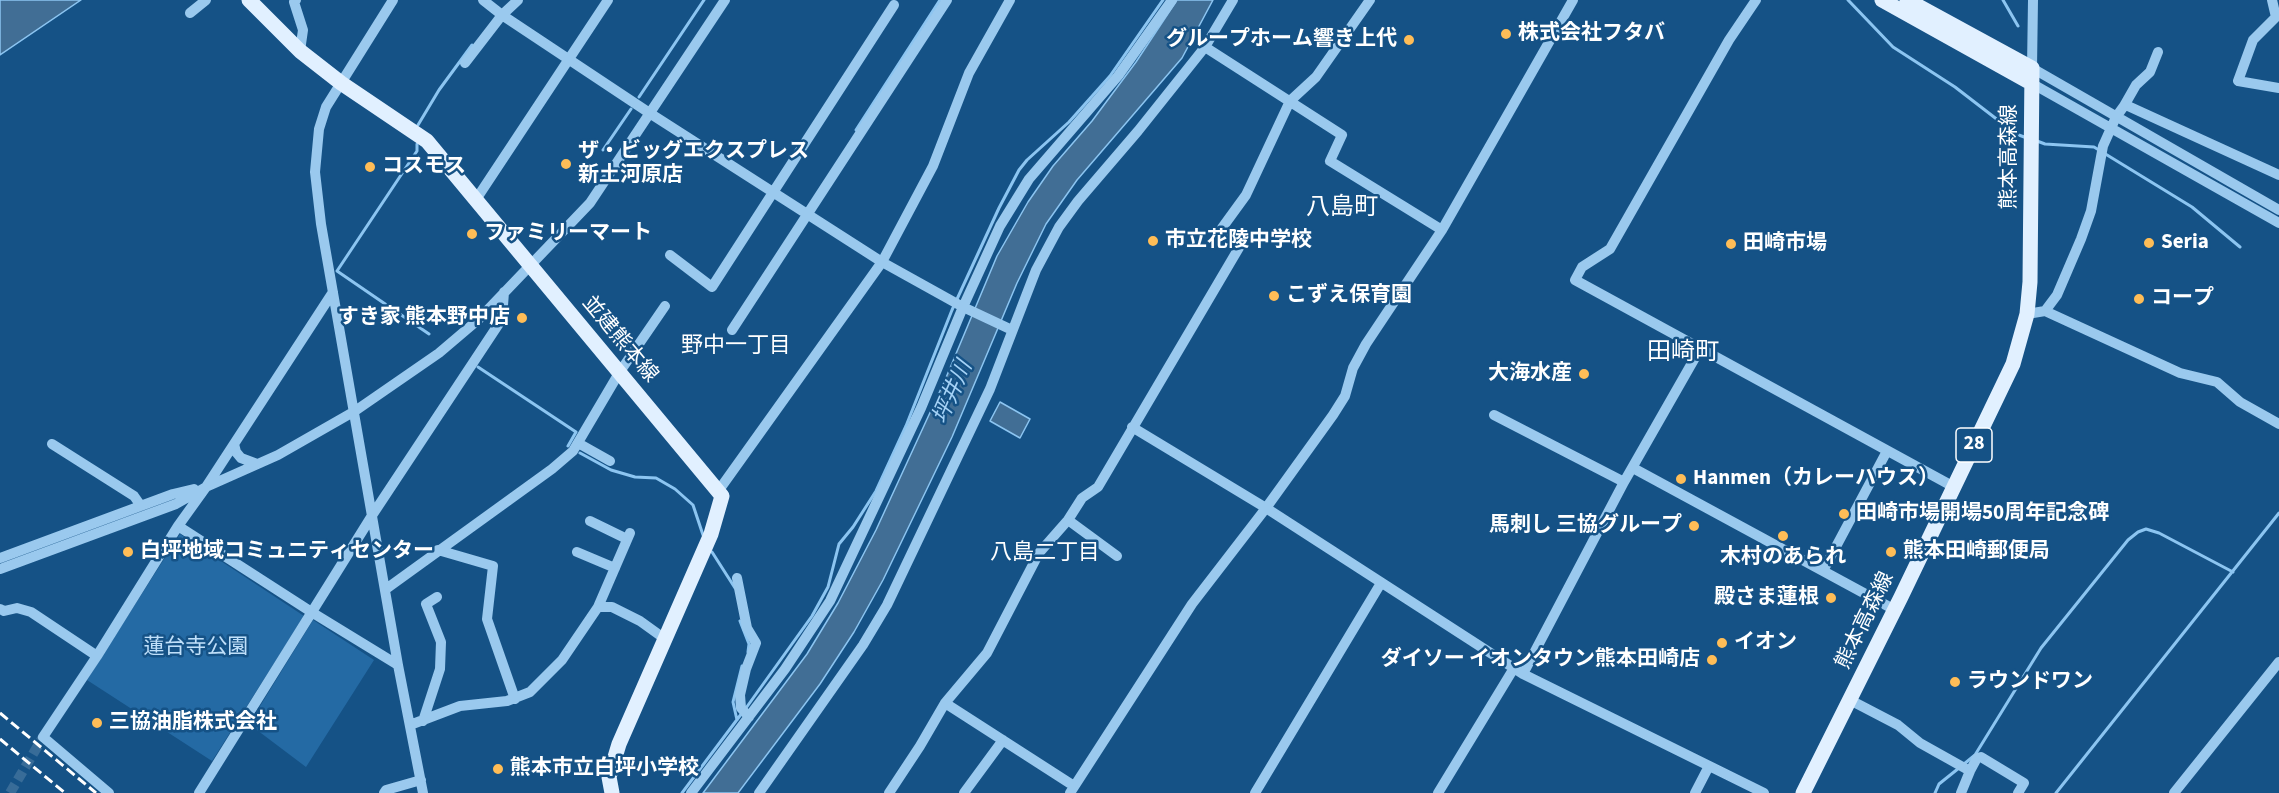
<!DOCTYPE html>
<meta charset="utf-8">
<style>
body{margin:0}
canvas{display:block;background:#155286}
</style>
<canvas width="2279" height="793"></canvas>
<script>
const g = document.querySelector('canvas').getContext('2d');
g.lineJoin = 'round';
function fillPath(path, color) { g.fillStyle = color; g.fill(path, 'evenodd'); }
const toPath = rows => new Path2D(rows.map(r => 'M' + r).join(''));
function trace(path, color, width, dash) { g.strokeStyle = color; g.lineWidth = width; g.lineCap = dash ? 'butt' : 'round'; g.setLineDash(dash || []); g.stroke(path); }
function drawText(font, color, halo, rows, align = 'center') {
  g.font = font + ' "Source Sans 3","Noto Sans JP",sans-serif'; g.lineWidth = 5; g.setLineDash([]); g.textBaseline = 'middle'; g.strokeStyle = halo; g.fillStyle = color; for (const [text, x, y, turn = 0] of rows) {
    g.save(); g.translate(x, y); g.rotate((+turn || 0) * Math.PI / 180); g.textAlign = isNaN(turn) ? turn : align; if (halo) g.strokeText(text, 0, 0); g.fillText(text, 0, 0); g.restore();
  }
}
fillPath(toPath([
 [180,534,304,616,212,761,87,680],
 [313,620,374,660,306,767,249,724]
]), '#246aa4');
const water = toPath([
 [0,0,81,0,0,55,0,0],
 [1177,0,1213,0,1182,58,1077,180,1046,224,1017,283,952,437,883,580,854,632,820,684,738,793,703,793,807,654,838,603,876,530,945,380,997,256,1028,202,1053,166,1092,121,1136,62,1177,0],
 [1000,402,1030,419,1020,438,990,421,1000,402]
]);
fillPath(water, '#416e95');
trace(water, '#8cc5f1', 1.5);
trace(toPath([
 [1848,0,1893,47,1955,87,2016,134,2027,138],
 [2003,0,2018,26],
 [639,97,704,0],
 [418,125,439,90,472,45],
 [856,130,940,0],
 [2037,141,2045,144,2094,147,2192,207,2240,247],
 [417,144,417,151,337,271,429,334],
 [603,150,631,109],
 [478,367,576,432,568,446],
 [580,453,611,470,635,477,656,478,675,489,693,505,703,535],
 [712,552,735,588],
 [740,621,749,644,748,652],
 [746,708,812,616,828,587,839,544,853,527,876,491,906,426,952,310,999,208,1019,170,1027,160,1069,122,1110,76,1163,0],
 [737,720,733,702,742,666],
 [1964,764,1975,755,2041,648,2128,540,2138,532,2146,529,2159,533,2233,572],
 [682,793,742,713],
 [1935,793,1939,784,1959,768],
 [2056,793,2279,513]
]), '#8cc5f1', 3);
trace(toPath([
 [10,793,43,737]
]), '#386c98', 10, [10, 5]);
trace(toPath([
 [296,0,294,2,303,30,300,51],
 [393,0,326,107,319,129,315,172,321,224,398,665,423,793],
 [483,0,502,15,651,114,882,262,963,307,1012,330],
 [1756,0,1729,40,1610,249,1582,267,1575,280,1954,487],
 [2033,0,2032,68,2279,210],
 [2272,0,2276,17,2253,40,2238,81,2279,88],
 [190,13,206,0],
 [1205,47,1342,135,1330,161,1442,230],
 [465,63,502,15,518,0],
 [2031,83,2279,223],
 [2124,106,2136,85,2150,72,2158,52],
 [475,201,608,0],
 [670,255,712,287,894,5],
 [2045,311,2057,295,2081,239,2091,211,2103,146,2116,117,2124,106,2128,106,2279,175],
 [2027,314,2045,311,2180,373,2217,382,2240,402,2279,424],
 [732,330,947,0],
 [1494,415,1624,482],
 [1132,427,1266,508,1523,674,1764,793],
 [578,443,610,461],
 [52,444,134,496,141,506],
 [234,444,236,452,241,458,257,464],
 [1633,468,1895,610],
 [719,490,882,262,933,166,969,73,1010,0],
 [1068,520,1117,556],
 [590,521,627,539],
 [178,526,313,613,398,665],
 [438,550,493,566,487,619,515,699],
 [577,552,615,568],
 [0,558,173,494,194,489],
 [0,569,176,504,206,487,278,455,355,411,439,353,479,319,590,203,725,0],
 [1823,571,1887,451],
 [737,578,747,628,756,643,746,669,740,695,741,708,749,717],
 [386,589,552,469,573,451,619,373,665,306],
 [598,607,630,533],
 [0,609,4,611,17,608,31,612,97,656],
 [1523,674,1624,482,1700,349],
 [1850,700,1898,725,1920,743,1970,771],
 [945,703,1074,786],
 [423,721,440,669,441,642,426,604,437,597],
 [410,725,460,706,507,701,530,692,562,660,598,607,612,607,640,621,665,639],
 [109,793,43,737,97,656,178,526,206,487,333,292],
 [199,793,373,514,502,319,504,292],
 [384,793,386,790,421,780],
 [691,793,785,669,830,601,921,408,963,307,1000,226,1029,179,1118,76,1172,0],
 [759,793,863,645,887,605,990,389,1036,270,1059,227,1078,201,1138,131,1205,47,1233,0],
 [889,793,920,746,945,703,987,653,1039,553,1068,520,1082,498,1098,487,1240,246,1224,235,1222,228,1246,195,1290,101,1316,77,1370,0],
 [964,793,1003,740],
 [1070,793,1192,604,1266,508,1333,415,1345,396,1353,368,1366,344,1442,230,1573,0],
 [1255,793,1381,583],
 [1438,793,1514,668],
 [1695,793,1709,766],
 [1961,793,1970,771,1977,758,1981,757,2024,783,2018,793],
 [2174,793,2279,662]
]), '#9ac9ee', 10);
trace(toPath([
 [249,0,300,51,341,83,427,141,722,496,711,534,619,744,609,777,612,793],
 [1882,0,2031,83],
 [1803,793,1901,597,2013,364,2027,314,2030,282,2032,68,1907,0]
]), '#e1f0ff', 15);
trace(toPath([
 [0,713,96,793],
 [0,739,65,793]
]), '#fff', 3, [10, 4.5]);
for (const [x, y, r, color] of [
 [1506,34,6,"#ffbd57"],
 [1409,40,6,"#ffbd57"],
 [566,164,6,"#ffbd57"],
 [370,167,6,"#ffbd57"],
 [472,234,6,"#ffbd57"],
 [1153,241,6,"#ffbd57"],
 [2149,243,6,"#ffbd57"],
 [1731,244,6,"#ffbd57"],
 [1274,296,6,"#ffbd57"],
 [2139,299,6,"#ffbd57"],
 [522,318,6,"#ffbd57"],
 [1584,374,6,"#ffbd57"],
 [1681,479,6,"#ffbd57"],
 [1844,514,6,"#ffbd57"],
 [1694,526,6,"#ffbd57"],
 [1783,536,6,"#ffbd57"],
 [128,552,6,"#ffbd57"],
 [1891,552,6,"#ffbd57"],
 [1831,598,6,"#ffbd57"],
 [1722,643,6,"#ffbd57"],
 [1712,660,6,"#ffbd57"],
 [1955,682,6,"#ffbd57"],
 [97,723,6,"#ffbd57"],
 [498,769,6,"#ffbd57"]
]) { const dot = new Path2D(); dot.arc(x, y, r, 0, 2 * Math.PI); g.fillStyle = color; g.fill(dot); trace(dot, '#155286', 2); }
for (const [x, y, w] of [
 [1974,445,36]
]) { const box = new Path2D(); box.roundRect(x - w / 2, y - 17, w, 34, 4.5); g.fillStyle = '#155286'; g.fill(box); trace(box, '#fff', 1.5); }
drawText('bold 20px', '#fff', null, [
 ["28",1974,445]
]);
drawText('bold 21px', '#fff', '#155286', [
 ["株式会社フタバ",1518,34],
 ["グループホーム響き上代",1397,40,"right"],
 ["ザ・ビッグエクスプレス",578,152],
 ["新土河原店",578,176],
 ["コスモス",382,167],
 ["ファミリーマート",484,234],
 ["市立花陵中学校",1165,241],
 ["Seria",2161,243],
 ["田崎市場",1743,244],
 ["こずえ保育園",1286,296],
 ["コープ",2151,299],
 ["すき家 熊本野中店",510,318,"right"],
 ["大海水産",1572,374,"right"],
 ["Hanmen（カレーハウス）",1693,479],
 ["田崎市場開場50周年記念碑",1856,514],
 ["馬刺し 三協グループ",1682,526,"right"],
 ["白坪地域コミュニティセンター",140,552],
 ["熊本田崎郵便局",1903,552],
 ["木村のあられ",1783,558,"center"],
 ["殿さま蓮根",1819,598,"right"],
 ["イオン",1734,643],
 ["ダイソー イオンタウン熊本田崎店",1700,660,"right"],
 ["ラウンドワン",1967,682],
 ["三協油脂株式会社",109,723],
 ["熊本市立白坪小学校",510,769]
], 'left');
drawText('21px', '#fff', '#155286', [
 ["熊本高森線",2010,157,-90],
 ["並建熊本線",619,340,50],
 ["熊本高森線",1866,621,-64]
]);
drawText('21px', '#c0e0fa', '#155286', [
 ["蓮台寺公園",196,648]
]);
drawText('22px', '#fff', '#155286', [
 ["野中一丁目",736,347],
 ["八島二丁目",1045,554]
]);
drawText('italic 22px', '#a5d2f6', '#155286', [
 ["坪井川",954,393,-66]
]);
drawText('24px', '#fff', '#155286', [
 ["八島町",1342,209],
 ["田崎町",1683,354]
]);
</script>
